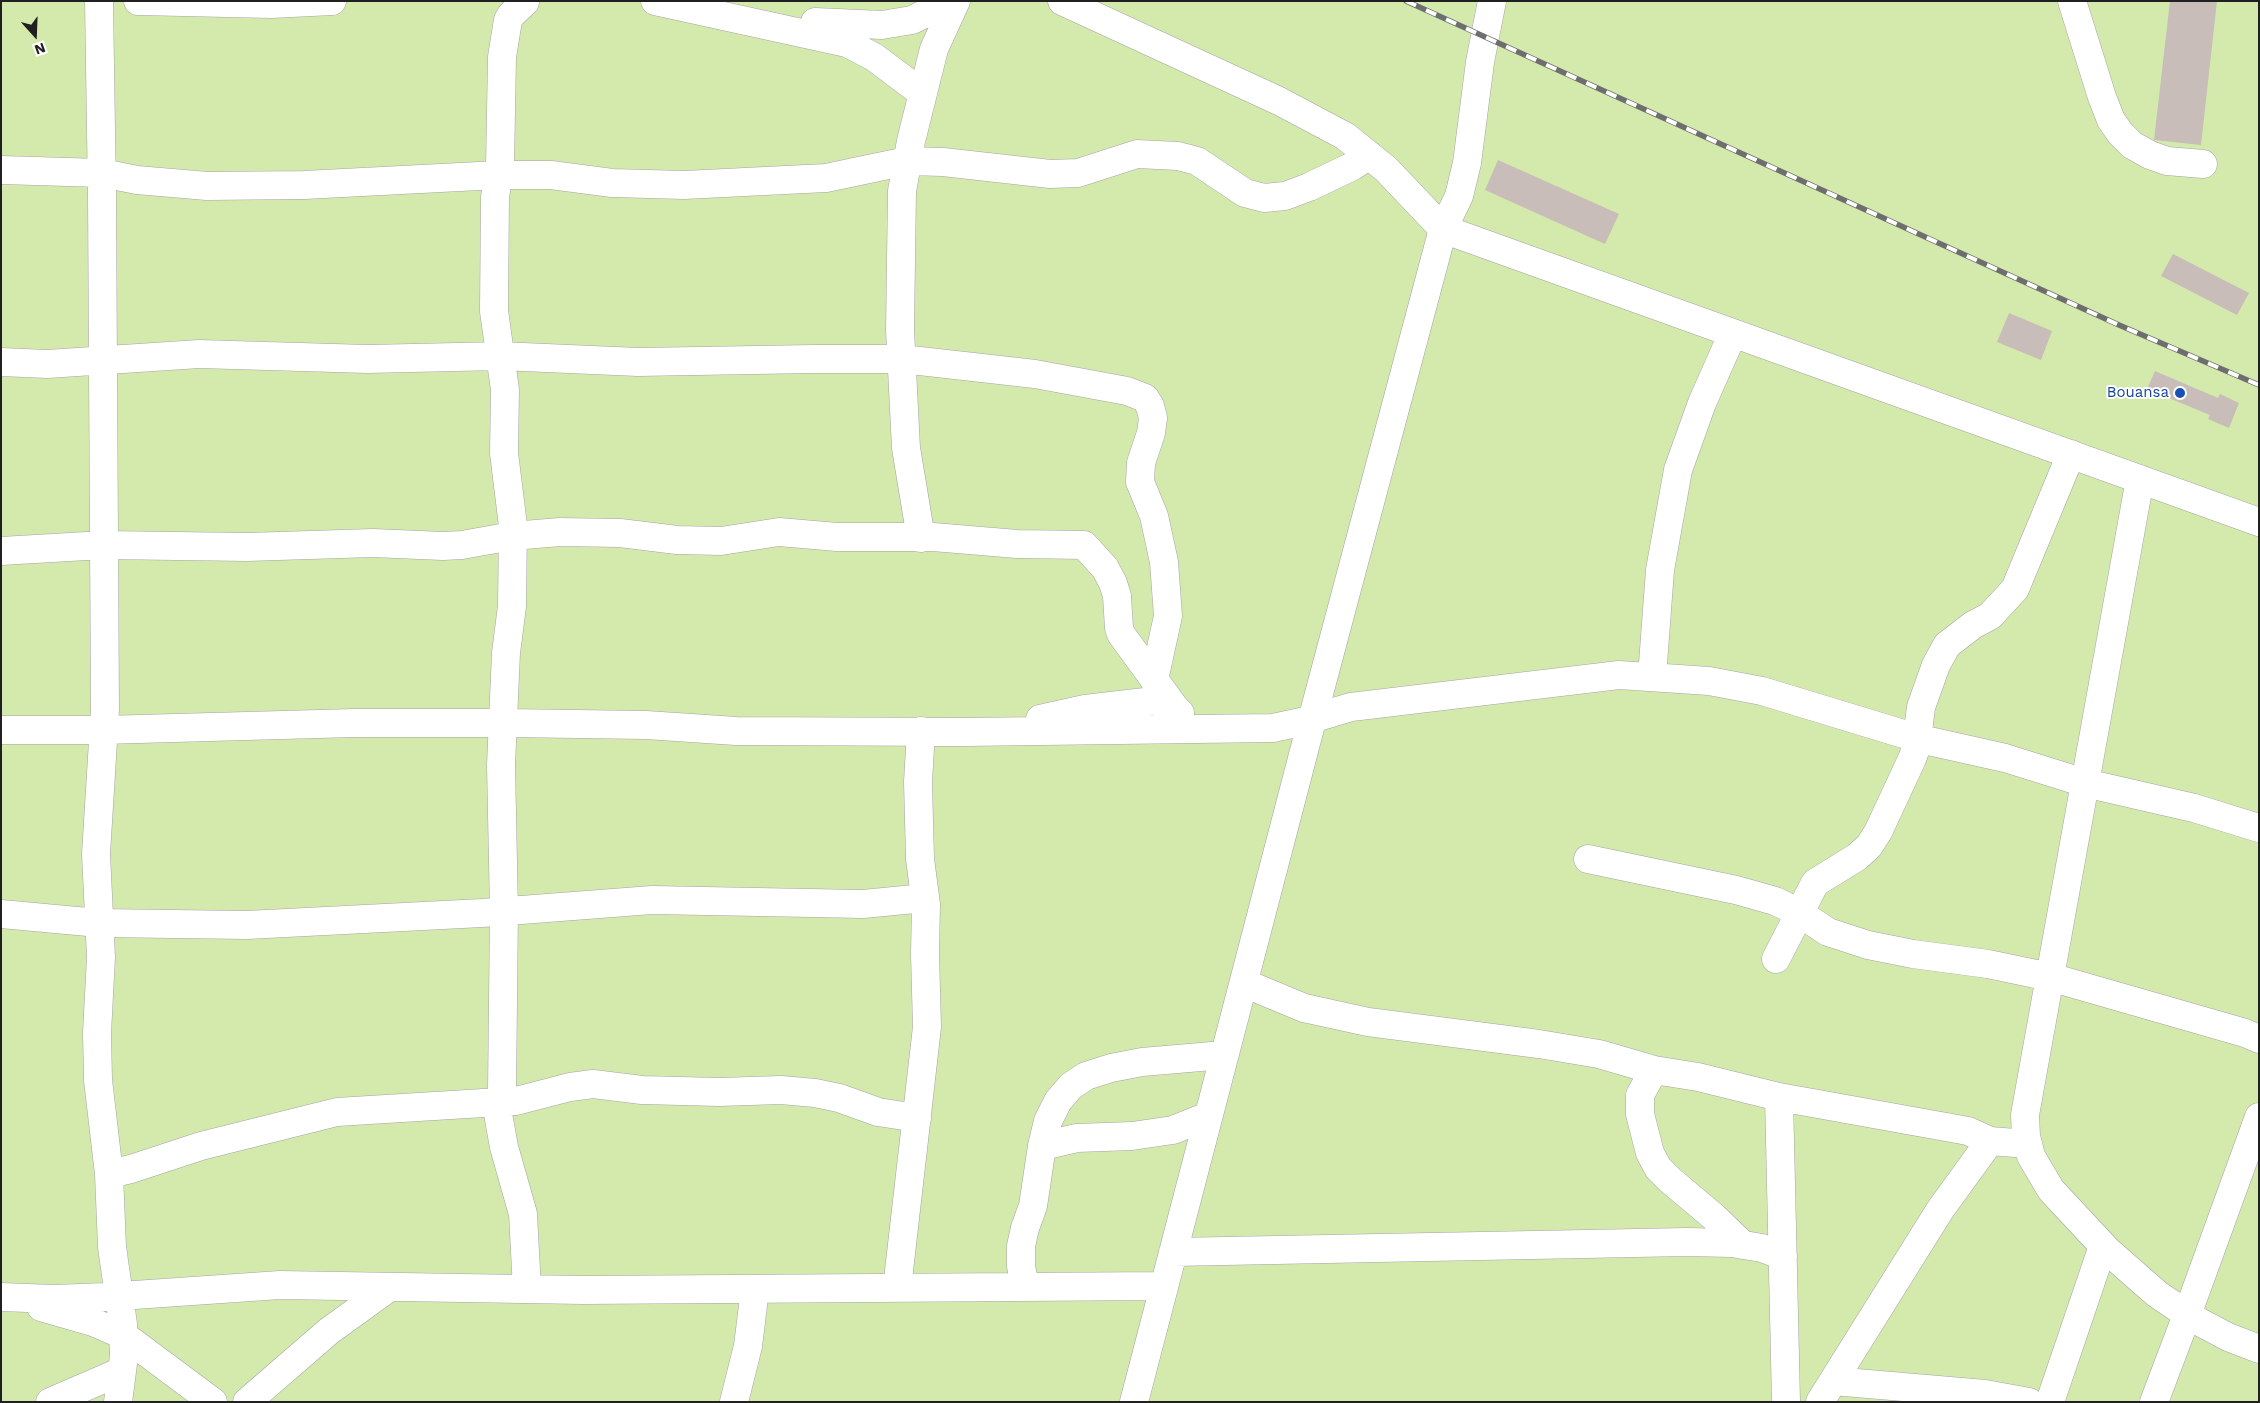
<!DOCTYPE html>
<style>
body{margin:0}
#map{position:relative;width:2260px;height:1403px;overflow:hidden;background:#f0ebe6;font-family:"Work Sans",sans-serif}
canvas{display:block}
.frame{position:absolute;inset:0;border:2px solid #202020;pointer-events:none}
.north{position:absolute;left:10px;top:10px;width:50px;height:50px;-webkit-text-stroke:4px #fff;paint-order:stroke;rotate:160deg;font-size:14px;font-weight:700;line-height:20px;text-align:center;color:#202020}
.north::after{content:'';display:block;margin:auto;width:18px;height:22px;background:#202020;clip-path:polygon(50% 0,100% 100%,50% 72%,0 100%)}
</style>
<div id="map">
<canvas width="2260" height="1403"></canvas>
<div class="frame"></div>
<div class="north">N</div>
</div>
<script>
const g = document.querySelector('canvas').getContext('2d');
g.lineJoin = 'round';
function fillPath(path, color) { g.fillStyle = color; g.fill(path, 'evenodd'); }
const toPath = rows => new Path2D(rows.map(r => 'M' + r).join(''));
function trace(path, color, width, dash) { g.strokeStyle = color; g.lineWidth = width; g.lineCap = dash ? 'butt' : 'round'; g.setLineDash(dash || []); g.stroke(path); }
function drawText(font, color, halo, rows, align = 'center') {
  g.font = font + ' "Work Sans",sans-serif'; g.lineWidth = 4; g.setLineDash([]); g.textBaseline = 'middle'; g.strokeStyle = halo; g.fillStyle = color; for (const [text, x, y, turn = 0] of rows) {
    g.save(); g.translate(x, y); g.rotate((+turn || 0) * Math.PI / 180); g.textAlign = isNaN(turn) ? turn : align; if (halo) g.strokeText(text, 0, 0); g.fillText(text, 0, 0); g.restore();
  }
}
fillPath(toPath([
 [1,1,2259,1,2259,1402,1,1402]
]), '#d3eaac');
fillPath(toPath([
 [2170,1,2217,1,2201,145,2154,140],
 [1498,160,1619,214,1605,244,1485,190],
 [2173,254,2249,293,2237,315,2161,276],
 [2009,313,2052,331,2041,360,1997,342],
 [2155,371,2218,398,2220,394,2239,403,2229,428,2208,419,2210,415,2147,389]
]), '#c8bdb9');
const minor = toPath([
 [99,1,102,195,105,709,96,854,101,957,97,1033,98,1080,109,1174,112,1247,123,1324,124,1356,118,1402],
 [138,1,271,4,332,1],
 [655,1,847,43,874,57,922,93],
 [1062,1,1279,101,1345,136,1386,169,1443,229,1316,705,1134,1402],
 [1492,1,1480,62,1467,163,1459,196,1443,229,2259,522],
 [2072,1,2102,97,2111,120,2120,133,2132,145,2150,155,2167,161,2203,164],
 [525,2,511,15,508,20,502,57,500,166,495,197,494,311,505,390,504,453,513,526,512,606,506,653,501,765,504,911,502,1091,498,1114,504,1147,523,1214,527,1289],
 [815,22,882,25,912,20,951,1],
 [1,170,102,173,137,180,207,186,304,185,499,175,551,175,612,183,684,185,826,178,907,161,943,162,1050,174,1078,173,1137,154,1178,156,1197,161,1245,193,1264,198,1285,196,1309,187,1353,166,1369,155],
 [1,362,47,364,199,354,368,359,500,356,638,362,814,359,902,359,1035,374,1127,391,1145,398,1150,406,1153,418,1151,433,1141,463,1140,482,1154,516,1164,562,1168,616,1154,680],
 [2140,479,2030,1087,2025,1115,2026,1136,2031,1156,2051,1190,2108,1251,2157,1294,2194,1319,2228,1337,2259,1349],
 [921,538,906,448,900,330,902,191,911,141,934,49,956,1],
 [1,551,104,545,247,547,373,543,443,546,462,545,512,536,560,532,620,533,677,540,721,541,779,532,837,537,933,537,1017,544,1084,545,1105,568,1113,583,1117,596,1119,628,1121,634,1175,708],
 [1652,677,1660,570,1678,470,1702,403,1733,333],
 [1040,719,1085,709,1154,701,1175,708,1180,713],
 [1,730,103,730,354,723,506,723,646,725,736,731,965,732,1273,728,1301,722,1351,707,1619,675,1709,681,1762,691,1920,739,2005,758,2085,783,2194,808,2259,828],
 [1588,859,1736,890,1775,901,1798,912,1828,932,1868,945,1913,954,1988,964,2050,977,2245,1033,2259,1039],
 [1,914,99,923,247,925,482,913,652,900,863,904,925,898],
 [1776,959,1815,883,1857,857,1869,846,1878,832,1912,759,1916,748,1921,707,1936,665,1947,645,1973,625,1990,616,2015,589,2071,454],
 [1244,983,1304,1008,1368,1022,1539,1044,1599,1054,1654,1070,1698,1077,1779,1097,1968,1131,1990,1141,2028,1144],
 [1654,1070,1640,1095,1640,1114,1650,1153,1658,1168,1670,1180,1714,1217,1743,1245],
 [1779,1097,1786,1402],
 [1042,1146,1077,1138,1132,1136,1173,1130,1208,1116],
 [109,1174,131,1169,201,1146,337,1112,516,1101,570,1087,593,1084,642,1090,719,1092,781,1090,815,1093,839,1098,878,1112,917,1118],
 [1173,1252,1687,1242,1732,1243,1762,1248,1783,1256],
 [1025,1287,1021,1266,1021,1246,1025,1228,1033,1206,1042,1146,1048,1121,1058,1101,1071,1086,1086,1076,1111,1068,1142,1062,1224,1055],
 [897,1288,927,1027,925,954,926,904,920,859,918,782,921,731],
 [1,1297,54,1299,105,1297,280,1285,583,1290,1164,1286],
 [41,1307,93,1322,123,1335,213,1402],
 [1833,1381,1985,1394,2029,1402],
 [50,1402,122,1371],
 [247,1402,329,1331,390,1287],
 [734,1402,748,1346,755,1289],
 [1820,1402,1940,1210,1990,1141],
 [2050,1402,2103,1246],
 [2154,1402,2187,1315,2259,1117]
]);
trace(minor, '#a4a4a4', 29);
trace(minor, '#fff', 28);
const rail = toPath([
 [1406,1,2119,325,2259,385]
]);
trace(rail, '#6e6e6e', 5.5);
trace(rail, '#fff', 4, [11]);
for (const [x, y, r, color] of [
 [2180,393,6,"#1a4fb4"]
]) { const dot = new Path2D(); dot.arc(x, y, r, 0, 2 * Math.PI); g.fillStyle = color; g.fill(dot); trace(dot, '#fff', 2); }
drawText('15px', '#164399', '#fff', [
 ["Bouansa",2169,393]
], 'right');
</script>
